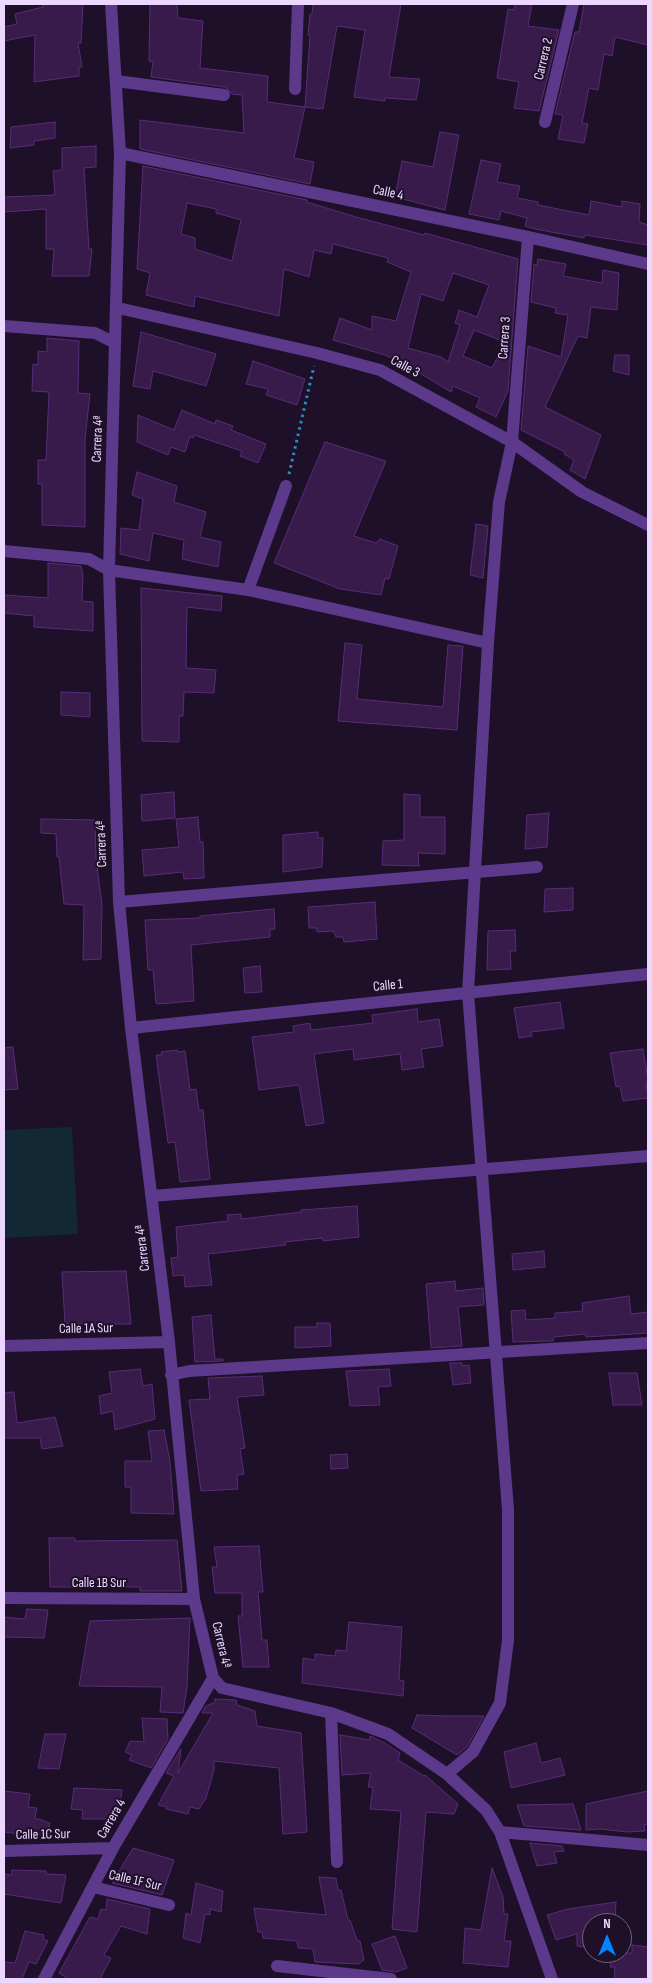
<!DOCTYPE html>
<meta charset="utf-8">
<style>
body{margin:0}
#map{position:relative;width:652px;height:1983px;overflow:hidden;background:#1e1029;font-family:"Sofia Sans Condensed",sans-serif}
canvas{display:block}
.frame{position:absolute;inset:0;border:5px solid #ecd8ff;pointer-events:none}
.north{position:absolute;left:582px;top:1913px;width:50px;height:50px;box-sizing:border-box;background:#1e1029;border:1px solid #70607f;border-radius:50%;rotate:0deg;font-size:14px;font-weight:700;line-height:20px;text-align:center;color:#ecd8ff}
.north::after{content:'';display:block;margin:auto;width:18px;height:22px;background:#0483ff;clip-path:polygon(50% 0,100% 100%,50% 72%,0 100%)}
</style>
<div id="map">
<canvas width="652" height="1983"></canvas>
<div class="frame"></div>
<div class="north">N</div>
</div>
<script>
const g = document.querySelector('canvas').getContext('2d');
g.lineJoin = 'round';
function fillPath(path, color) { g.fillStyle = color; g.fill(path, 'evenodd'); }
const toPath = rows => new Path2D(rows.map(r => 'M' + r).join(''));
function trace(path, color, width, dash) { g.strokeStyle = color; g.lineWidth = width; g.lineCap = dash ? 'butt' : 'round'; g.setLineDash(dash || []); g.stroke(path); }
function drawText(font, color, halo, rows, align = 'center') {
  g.font = font + ' "Sofia Sans Condensed",sans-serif'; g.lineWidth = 4; g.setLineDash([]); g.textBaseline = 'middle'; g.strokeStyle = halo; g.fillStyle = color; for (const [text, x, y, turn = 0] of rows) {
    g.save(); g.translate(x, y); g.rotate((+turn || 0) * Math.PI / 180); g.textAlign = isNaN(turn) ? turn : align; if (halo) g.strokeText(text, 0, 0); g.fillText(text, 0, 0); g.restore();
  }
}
fillPath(toPath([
 [72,1127,78,1234,4,1238,4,1130]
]), '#122834');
const building = toPath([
 [42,4,83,4,81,43,78,43,82,67,79,67,79,76,34,82,35,35,4,41,4,27,17,24,15,14,43,7,42,4],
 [150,4,177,4,178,18,203,21,200,68,268,76,267,102,305,107,294,158,314,162,310,184,140,149,140,120,244,133,242,95,232,94,225,87,151,77,153,62,149,61,150,4],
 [313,4,401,4,389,77,420,79,416,100,385,98,385,101,354,97,365,30,337,26,323,109,305,107,310,35,308,35,310,14,312,14,313,4],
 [515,4,532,4,528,26,559,30,539,111,514,108,519,82,497,78,508,9,514,10,515,4],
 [584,4,648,4,648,45,615,37,612,56,604,54,598,90,589,88,582,123,588,124,584,143,558,139,563,115,555,114,575,32,579,32,584,4],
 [55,122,55,138,34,141,34,145,10,148,11,127,55,122],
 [440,132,459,135,445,210,395,197,402,161,433,167,440,132],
 [96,146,96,167,84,168,89,249,92,249,89,276,52,276,54,249,46,249,46,209,4,212,4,197,55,195,53,171,62,170,62,148,96,146],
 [481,160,501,164,497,182,520,186,517,198,538,202,538,205,589,215,591,201,622,207,622,201,640,204,639,222,648,225,648,245,585,235,584,238,535,229,525,226,527,218,501,211,499,220,469,214,481,160],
 [143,166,307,200,307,202,356,217,424,235,425,233,518,259,508,391,496,417,476,407,480,398,453,386,451,392,408,366,385,355,333,340,340,318,372,330,372,316,396,321,411,272,387,262,388,258,333,244,331,254,314,250,309,277,284,269,279,316,195,296,194,307,146,295,150,273,137,269,143,166],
 [187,203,216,209,216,213,241,220,232,261,195,249,195,238,181,234,187,203],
 [453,273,489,285,477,317,459,310,455,323,460,325,448,362,441,357,408,348,421,294,443,301,453,273],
 [474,330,505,342,492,368,463,356,474,330],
 [538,259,566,264,563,276,602,283,603,270,619,273,617,310,591,307,587,338,578,336,545,407,601,435,585,479,570,470,574,460,564,454,565,452,521,430,528,346,561,357,568,315,555,313,556,308,531,302,534,264,537,265,538,259],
 [141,332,216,354,206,386,153,371,150,389,133,386,141,332],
 [47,338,79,341,78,393,90,394,85,439,85,527,42,525,42,484,38,484,38,460,46,460,49,392,32,391,33,364,38,365,38,351,47,352,47,338],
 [615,355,629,355,629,375,613,371,615,355],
 [253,361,305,379,297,405,266,395,268,389,246,384,253,361],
 [182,410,215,424,216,420,233,426,231,430,266,444,258,463,240,456,242,451,194,435,193,438,190,436,185,452,171,447,168,455,137,442,138,415,174,430,182,410],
 [325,442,386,461,354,536,376,543,380,539,398,546,389,579,385,578,381,595,340,589,274,563,325,442],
 [137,472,177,486,174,502,206,512,200,537,221,542,218,567,182,559,184,540,153,533,149,561,120,554,121,528,139,530,143,499,132,495,137,472],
 [476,524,488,526,483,578,470,575,476,524],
 [48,563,81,566,83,576,82,601,93,602,93,631,34,627,34,616,4,613,4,595,48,598,48,563],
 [141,588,222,596,221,611,187,607,186,668,216,670,214,693,184,692,183,716,179,716,179,742,142,741,141,588],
 [345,643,362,645,357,699,443,707,448,645,463,646,457,730,338,721,345,643],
 [61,692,90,693,90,717,61,715,61,692],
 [174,792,175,818,142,821,141,795,174,792],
 [404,794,420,795,420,817,445,817,445,854,418,853,419,866,382,865,383,841,404,840,404,794],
 [549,813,547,847,525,849,527,815,549,813],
 [198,817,200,842,203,842,204,878,184,879,183,872,144,876,142,850,179,847,176,819,198,817],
 [41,819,95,820,96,858,102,905,101,959,83,960,84,905,64,904,59,857,57,857,56,834,41,833,41,819],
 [318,832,318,838,323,838,322,867,283,872,283,835,318,832],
 [573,888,573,910,544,912,545,889,573,888],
 [375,902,377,939,344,942,343,937,336,937,333,931,317,932,317,928,309,928,308,907,375,902],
 [274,909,275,929,270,929,270,937,191,945,194,1001,159,1004,156,1003,153,970,148,970,145,920,200,918,200,916,274,909],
 [515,930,516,951,510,951,511,969,487,970,488,931,515,930],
 [260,966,262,992,245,993,243,968,260,966],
 [560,1002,564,1028,531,1032,532,1036,519,1038,514,1008,560,1002],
 [417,1009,418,1022,439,1019,443,1046,421,1049,424,1067,402,1070,400,1054,354,1060,353,1049,314,1054,324,1123,306,1126,299,1085,259,1090,252,1037,294,1032,293,1026,310,1023,311,1030,373,1023,372,1015,417,1009],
 [13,1047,18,1089,4,1090,4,1048,13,1047],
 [643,1049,648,1080,646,1083,648,1098,623,1101,620,1086,616,1087,610,1053,643,1049],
 [177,1050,177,1052,185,1051,190,1090,196,1089,199,1110,203,1110,210,1179,180,1182,175,1142,168,1143,156,1055,162,1055,161,1052,177,1050],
 [357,1206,359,1237,323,1241,322,1238,285,1242,286,1245,208,1254,212,1285,185,1287,184,1275,173,1276,171,1258,178,1257,176,1227,228,1221,227,1215,241,1214,241,1219,302,1212,301,1210,357,1206],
 [544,1251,545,1267,513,1270,512,1254,544,1251],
 [126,1271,131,1324,65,1324,62,1272,126,1271],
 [455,1281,456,1291,483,1288,484,1305,458,1307,462,1346,431,1348,426,1284,455,1281],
 [629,1296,631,1314,648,1312,648,1333,586,1337,585,1334,554,1337,553,1341,513,1342,511,1311,525,1310,526,1320,555,1318,555,1313,583,1311,582,1303,629,1296],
 [211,1315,215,1359,223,1359,223,1361,195,1362,192,1317,211,1315],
 [317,1323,330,1323,331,1346,295,1348,295,1327,317,1327,317,1323],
 [450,1363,462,1363,462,1366,469,1365,471,1383,453,1385,450,1363],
 [140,1369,143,1386,152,1384,155,1419,115,1430,113,1411,101,1414,99,1396,112,1393,109,1372,140,1369],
 [389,1369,391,1386,378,1387,380,1405,350,1406,346,1371,389,1369],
 [609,1373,637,1373,642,1405,613,1405,609,1373],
 [262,1376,264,1395,237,1397,245,1448,240,1449,244,1474,237,1475,238,1489,201,1491,189,1400,210,1399,208,1378,262,1376],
 [14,1392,17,1423,55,1417,63,1446,42,1449,40,1438,4,1438,4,1393,14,1392],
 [164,1430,170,1461,174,1514,131,1513,131,1487,125,1487,125,1461,152,1461,148,1431,164,1430],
 [347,1454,348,1468,331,1469,330,1455,347,1454],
 [49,1538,75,1538,75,1541,177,1540,182,1591,140,1591,140,1587,50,1587,49,1538],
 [259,1546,263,1592,258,1592,262,1640,267,1640,269,1667,243,1667,238,1616,242,1616,242,1593,215,1593,212,1567,217,1567,214,1547,259,1546],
 [27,1609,48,1610,44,1638,4,1637,4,1617,25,1619,27,1609],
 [190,1618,187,1687,183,1713,160,1712,162,1687,79,1686,90,1621,190,1618],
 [349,1622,402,1627,399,1680,404,1681,403,1696,302,1683,303,1658,315,1660,315,1654,335,1656,336,1650,346,1651,349,1622],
 [215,1699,236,1700,237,1705,255,1711,257,1726,301,1733,307,1832,283,1834,279,1768,214,1761,214,1770,206,1798,199,1809,190,1807,188,1814,166,1809,167,1807,158,1805,174,1776,166,1773,181,1749,178,1773,213,1713,202,1713,206,1706,215,1702,215,1699],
 [417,1715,446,1716,484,1716,467,1747,457,1755,412,1728,417,1715],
 [142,1718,167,1719,168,1739,151,1768,129,1760,132,1755,125,1752,130,1741,144,1742,142,1718],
 [45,1734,66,1734,59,1769,38,1768,45,1734],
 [340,1735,370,1740,370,1736,385,1743,400,1753,398,1760,424,1776,425,1775,458,1804,454,1814,426,1812,417,1932,392,1929,401,1811,370,1809,373,1787,368,1787,371,1773,342,1775,340,1735],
 [536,1743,541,1763,560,1758,565,1775,511,1788,504,1752,536,1743],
 [74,1788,122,1790,119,1811,116,1811,115,1819,82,1819,83,1810,71,1809,74,1788],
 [4,1791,30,1794,28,1807,37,1808,35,1818,50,1823,46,1837,4,1832,4,1791],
 [648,1791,648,1824,644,1825,645,1831,627,1832,600,1829,586,1830,586,1804,648,1791],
 [573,1804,581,1830,524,1826,517,1805,573,1804],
 [530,1843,562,1846,564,1851,554,1852,557,1863,537,1866,530,1843],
 [133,1848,174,1860,162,1895,112,1883,133,1848],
 [492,1868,503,1897,504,1914,508,1914,504,1941,511,1941,508,1967,463,1963,465,1928,481,1930,492,1868],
 [12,1870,46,1871,46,1874,66,1875,61,1903,4,1894,4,1874,12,1875,12,1870],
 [319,1877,336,1878,338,1890,341,1890,348,1920,350,1920,357,1940,360,1941,364,1960,358,1964,315,1962,313,1949,298,1948,297,1941,263,1938,262,1932,258,1932,254,1908,326,1915,319,1877],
 [196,1883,223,1891,221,1912,210,1909,210,1915,205,1914,200,1943,183,1938,186,1913,191,1915,196,1883],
 [107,1899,150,1909,147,1934,121,1926,104,1955,111,1958,100,1979,69,1979,59,1973,90,1917,98,1919,101,1909,106,1910,107,1899],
 [616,1902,615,1923,592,1922,592,1948,577,1946,577,1934,556,1940,547,1915,568,1909,616,1902],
 [25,1931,44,1935,43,1939,48,1941,36,1964,29,1962,22,1979,4,1979,4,1962,15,1963,25,1931],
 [395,1936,407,1968,396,1972,382,1970,372,1944,395,1936],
 [632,1945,648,1947,648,1979,614,1979,615,1967,610,1967,612,1953,632,1953,632,1945]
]);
fillPath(building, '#381b4b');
trace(building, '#592c78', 1);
trace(toPath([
 [289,474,314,366]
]), '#2c8ebe', 3, [2.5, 4]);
trace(toPath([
 [111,4,120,153,109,570,119,902,131,1028,169,1342,194,1599,213,1678,222,1688,331,1713,388,1734,447,1774,486,1810,500,1832,552,1979],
 [116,81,224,95],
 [295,89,298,4],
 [545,122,573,4],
 [120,153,528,237,648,264],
 [118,308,317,353,380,370,512,442,582,492,648,525],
 [4,326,95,333,115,343],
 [4,551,89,559,109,570,248,590,488,643],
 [248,590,286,486],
 [119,902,537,867],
 [131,1028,648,974],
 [152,1196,648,1156],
 [4,1346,169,1342],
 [171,1375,189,1371,648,1343],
 [4,1598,194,1599],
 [331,1713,337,1862],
 [447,1774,473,1752,500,1703,508,1640,508,1510,468,993,488,643,499,502,512,442,528,237],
 [500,1832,648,1845],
 [4,1851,113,1848],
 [93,1887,169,1905],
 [277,1966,391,1979],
 [44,1979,113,1848,213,1678]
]), '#5c398a', 12);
drawText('14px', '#ecd8ff', '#1e1029', [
 ["Carrera 2",544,59,-77],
 ["Calle 4",388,193,12],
 ["Carrera 3",505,338,-86],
 ["Calle 3",405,367,28],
 ["Carrera 4ª",98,439,-88],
 ["Carrera 4ª",102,844,-92],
 ["Calle 1",388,986,-6],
 ["Carrera 4ª",143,1248,-97],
 ["Calle 1A Sur",86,1329,-1],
 ["Calle 1B Sur",99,1583],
 ["Carrera 4ª",221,1645,77],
 ["Carrera 4",112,1819,-60],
 ["Calle 1C Sur",43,1835,-1],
 ["Calle 1F Sur",135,1881,13]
]);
</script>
